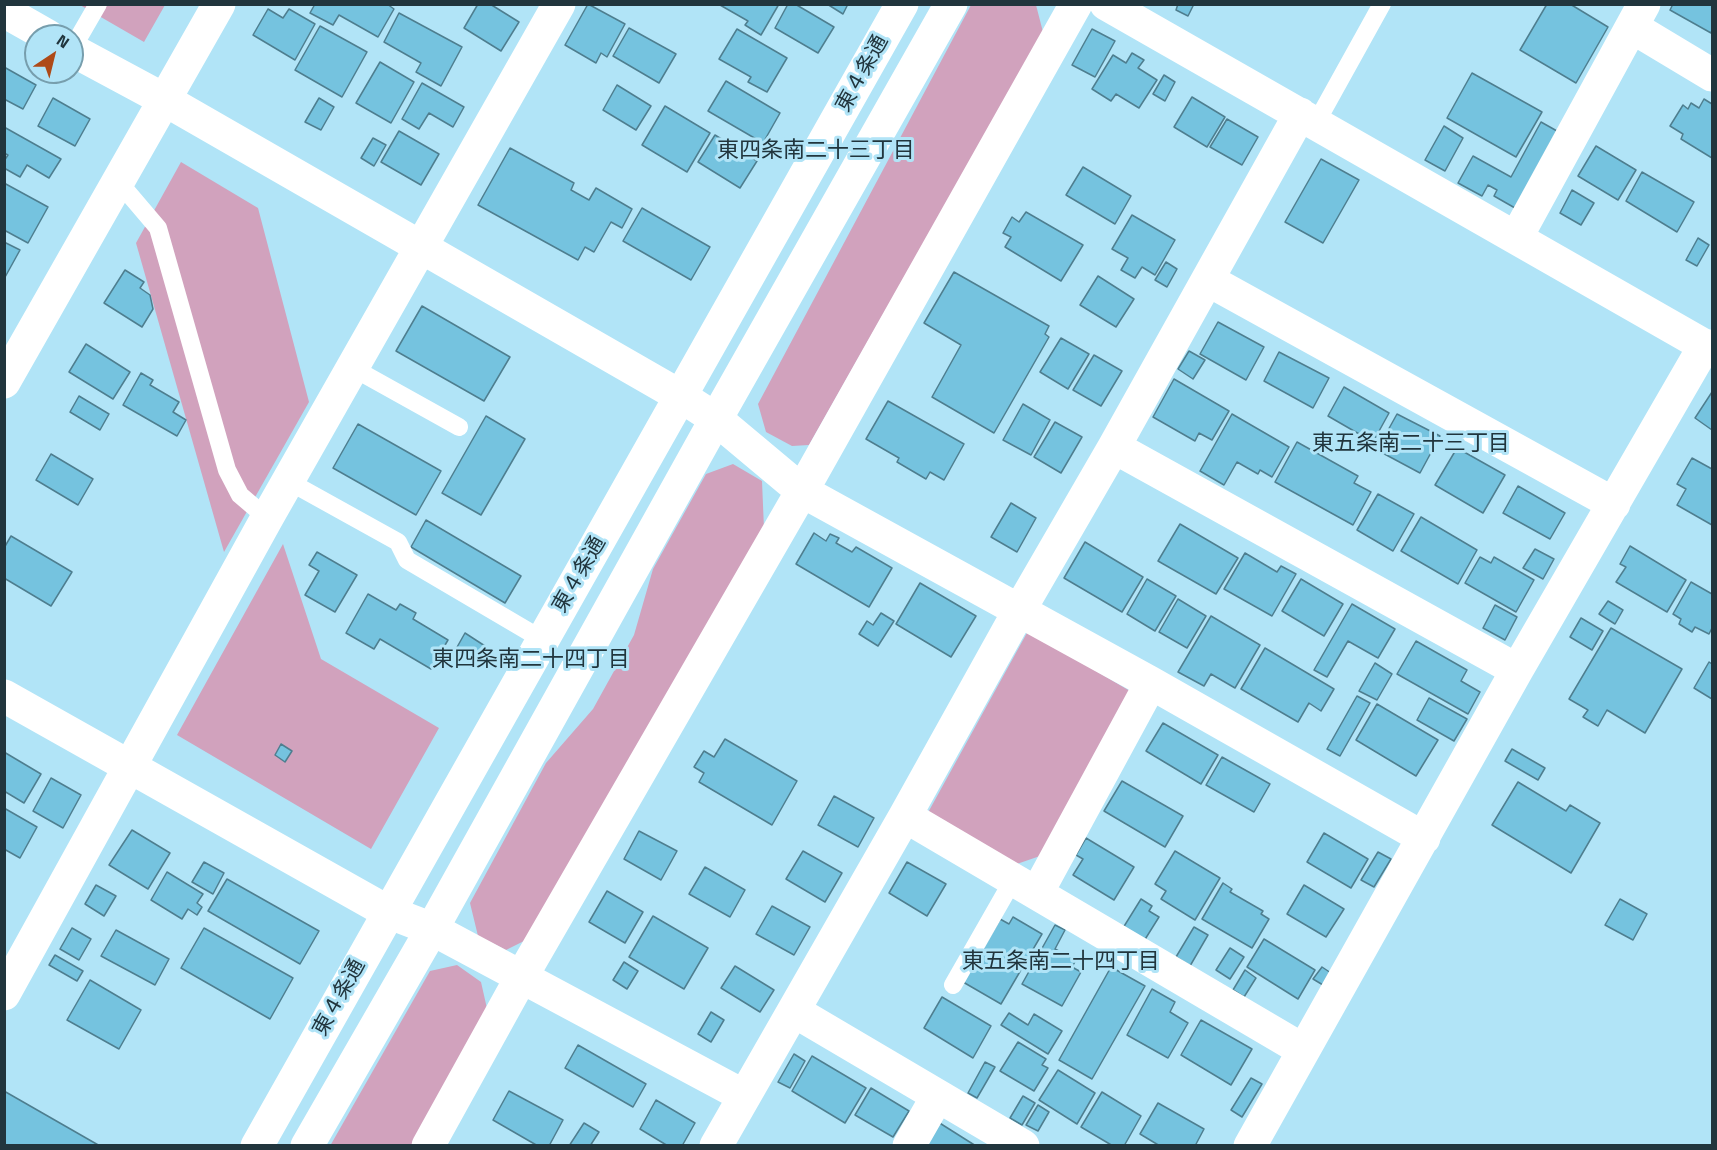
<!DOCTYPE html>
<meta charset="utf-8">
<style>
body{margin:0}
#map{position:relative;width:1717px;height:1150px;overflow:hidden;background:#b1e4f7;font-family:"Titillium Web",sans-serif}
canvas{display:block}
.frame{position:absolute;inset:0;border:6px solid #21353d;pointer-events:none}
.north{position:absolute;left:24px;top:24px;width:60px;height:60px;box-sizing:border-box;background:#b1e4f7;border:2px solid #779ead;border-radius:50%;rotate:35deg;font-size:16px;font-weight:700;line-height:24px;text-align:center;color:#21353d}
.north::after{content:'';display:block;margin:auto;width:21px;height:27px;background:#ae4a18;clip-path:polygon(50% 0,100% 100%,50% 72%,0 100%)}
</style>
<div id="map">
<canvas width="1717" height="1150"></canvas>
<div class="frame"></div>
<div class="north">N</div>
</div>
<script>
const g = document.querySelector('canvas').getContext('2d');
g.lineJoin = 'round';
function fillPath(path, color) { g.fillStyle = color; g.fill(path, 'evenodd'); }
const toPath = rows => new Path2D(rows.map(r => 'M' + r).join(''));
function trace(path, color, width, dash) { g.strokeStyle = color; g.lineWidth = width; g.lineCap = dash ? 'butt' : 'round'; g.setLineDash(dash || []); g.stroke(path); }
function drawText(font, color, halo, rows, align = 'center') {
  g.font = font + ' "Titillium Web","Noto Sans JP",sans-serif'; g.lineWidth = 6; g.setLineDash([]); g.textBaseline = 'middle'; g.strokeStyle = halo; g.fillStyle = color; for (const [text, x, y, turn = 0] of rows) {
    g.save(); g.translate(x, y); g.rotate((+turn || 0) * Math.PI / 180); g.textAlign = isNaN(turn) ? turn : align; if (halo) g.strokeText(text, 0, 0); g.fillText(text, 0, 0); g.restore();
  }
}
fillPath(toPath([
 [80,5,165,5,144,42],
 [971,5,1036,5,1043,32,809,445,792,446,766,432,758,404],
 [181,162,258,208,309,402,224,552,136,243],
 [733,464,762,481,764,529,530,938,506,950,478,936,470,903,546,763,593,709,634,635,653,569,706,474],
 [283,544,321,659,439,728,371,849,177,735],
 [1028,631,1130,691,1040,856,1011,866,925,818],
 [457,965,481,982,488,1013,412,1145,330,1146,430,971]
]), '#d1a2bd');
const building = toPath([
 [315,4,387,4,394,9,378,37,339,15,333,25,310,13,315,4],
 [478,4,490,4,519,22,501,51,464,28,478,4],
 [588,4,625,24,607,57,601,53,596,63,565,45,588,4],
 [779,4,761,35,745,25,748,21,720,5,779,4],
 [788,4,795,4,834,27,818,53,775,28,788,4],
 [827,4,848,4,843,14,827,4],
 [1178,4,1194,4,1188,16,1176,10,1178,4],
 [1547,4,1570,4,1608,27,1576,83,1520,50,1547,4],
 [1673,4,1712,4,1712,30,1711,33,1670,10,1673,4],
 [268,9,283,18,289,9,315,24,295,60,253,35,268,9],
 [399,13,462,47,441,86,416,72,421,63,384,42,399,13],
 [320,26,367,52,342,97,295,70,320,26],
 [629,28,676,54,659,83,613,56,629,28],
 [737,29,787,58,767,92,748,82,751,77,719,59,737,29],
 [1092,29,1115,41,1095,77,1072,65,1092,29],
 [1132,53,1144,60,1138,68,1157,80,1139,108,1116,94,1111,101,1092,89,1113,55,1126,63,1132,53],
 [380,62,414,82,391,123,356,103,380,62],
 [4,67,36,85,23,109,4,99,4,67],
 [1472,73,1542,112,1516,157,1447,118,1472,73],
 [1164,75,1175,82,1165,101,1153,94,1164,75],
 [726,81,780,113,763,143,708,111,726,81],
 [422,83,464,107,453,127,429,113,419,129,402,119,422,83],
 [617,85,651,106,636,130,603,110,617,85],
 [1192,97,1225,117,1207,147,1174,127,1192,97],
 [53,98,90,119,75,146,38,126,53,98],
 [319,98,334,107,321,130,305,122,319,98],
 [1704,99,1712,104,1712,158,1681,139,1683,134,1670,126,1683,105,1688,109,1691,103,1699,108,1704,99],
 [665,106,710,133,687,172,642,145,665,106],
 [1227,119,1258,137,1242,165,1210,147,1227,119],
 [1541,122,1557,131,1515,208,1494,196,1497,190,1488,185,1482,196,1458,183,1473,156,1511,177,1541,122],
 [1444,126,1463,138,1445,171,1425,160,1444,126],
 [4,127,61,159,49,178,27,165,20,177,4,168,4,161,8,155,4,153,4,127],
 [399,131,439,154,421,185,381,162,399,131],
 [715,135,757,161,740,188,698,162,715,135],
 [373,138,386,145,374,166,361,158,373,138],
 [1596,146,1636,170,1618,200,1578,176,1596,146],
 [510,148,574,183,571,190,589,200,596,188,632,209,622,228,611,222,594,252,585,247,578,260,478,205,510,148],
 [1321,159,1359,180,1323,243,1285,222,1321,159],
 [1083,167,1131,196,1115,224,1066,195,1083,167],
 [1642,172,1694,202,1677,232,1626,201,1642,172],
 [4,183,48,207,28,243,4,230,4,183],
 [1572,190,1594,203,1581,225,1560,213,1572,190],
 [642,208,710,247,691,280,623,241,642,208],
 [1026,212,1083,245,1061,281,1005,247,1011,237,1003,233,1012,217,1019,222,1026,212],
 [1132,215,1175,240,1155,275,1142,267,1135,278,1121,270,1128,258,1112,249,1132,215],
 [1698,238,1709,245,1697,266,1686,260,1698,238],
 [4,242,20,250,4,279,4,242],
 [1166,262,1177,269,1167,287,1155,280,1166,262],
 [125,270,144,282,140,288,150,295,153,309,142,327,104,303,125,270],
 [954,272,1049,326,1045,334,1049,337,994,433,932,397,961,345,924,323,954,272],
 [1098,276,1134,299,1116,327,1080,305,1098,276],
 [422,306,510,357,484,401,396,351,422,306],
 [1218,322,1264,347,1246,380,1200,354,1218,322],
 [1061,338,1089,354,1068,389,1040,372,1061,338],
 [86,344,130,372,113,399,69,372,86,344],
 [1189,351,1205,360,1193,379,1178,369,1189,351],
 [1279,352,1329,378,1313,408,1264,381,1279,352],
 [1094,355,1122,371,1101,406,1073,390,1094,355],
 [141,373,153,380,150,385,179,402,173,412,186,420,177,436,123,405,141,373],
 [1174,379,1229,411,1212,440,1199,433,1195,441,1153,417,1174,379],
 [1344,387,1389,413,1373,442,1328,416,1344,387],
 [1712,392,1712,430,1695,418,1712,392],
 [79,396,109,414,100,430,70,412,79,396],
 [888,401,964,444,944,480,930,472,926,479,897,462,899,458,866,439,888,401],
 [1023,404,1050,420,1031,455,1003,440,1023,404],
 [1232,414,1289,447,1272,477,1260,470,1258,474,1237,462,1224,485,1200,471,1232,414],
 [1397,414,1440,436,1420,473,1377,450,1397,414],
 [486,416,525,439,481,515,442,493,486,416],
 [1055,422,1082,437,1061,473,1034,457,1055,422],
 [358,424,441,471,416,515,333,468,358,424],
 [1297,442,1358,476,1354,483,1371,492,1353,525,1275,482,1297,442],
 [1457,448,1505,475,1483,513,1435,485,1457,448],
 [51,454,93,479,78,505,36,480,51,454],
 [1692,458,1712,469,1712,525,1677,505,1686,489,1677,484,1692,458],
 [1518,486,1565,513,1550,539,1503,513,1518,486],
 [1378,494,1414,514,1393,551,1357,530,1378,494],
 [1011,503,1036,518,1017,552,991,537,1011,503],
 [1421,517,1477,550,1458,584,1401,551,1421,517],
 [426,520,521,576,505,603,411,547,426,520],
 [1180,524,1238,558,1216,594,1158,561,1180,524],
 [814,533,826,541,830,534,839,538,836,543,852,552,856,547,892,568,869,607,796,564,814,533],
 [11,536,72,572,51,606,4,578,4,548,11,536],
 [1085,542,1143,577,1122,612,1064,578,1085,542],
 [1630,546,1686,580,1667,612,1616,582,1626,567,1620,564,1630,546],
 [1535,549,1554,559,1543,579,1523,568,1535,549],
 [317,552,357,575,335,612,305,595,319,571,309,565,317,552],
 [1245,553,1277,572,1281,566,1296,574,1272,616,1224,589,1245,553],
 [1480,557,1491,563,1494,557,1534,580,1516,612,1465,583,1480,557],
 [1147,579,1176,596,1155,631,1127,614,1147,579],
 [1301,579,1343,604,1324,636,1282,611,1301,579],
 [1691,582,1712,594,1712,628,1709,634,1695,627,1692,632,1679,624,1681,619,1673,614,1691,582],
 [920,583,976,616,951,657,896,624,920,583],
 [368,594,396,610,400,604,416,613,413,619,448,640,431,669,380,639,374,649,346,633,368,594],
 [1178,599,1206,616,1187,648,1159,632,1178,599],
 [1608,601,1623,610,1615,624,1599,614,1608,601],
 [1352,604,1395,629,1378,658,1348,641,1327,677,1314,670,1352,604],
 [1495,605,1517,617,1505,640,1483,628,1495,605],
 [881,613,894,621,878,646,859,634,867,621,873,625,881,613],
 [1211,616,1260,645,1235,688,1211,674,1204,686,1178,672,1211,616],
 [1581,618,1603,631,1592,650,1570,637,1581,618],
 [1611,628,1682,669,1645,733,1607,710,1598,726,1583,717,1588,710,1569,699,1611,628],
 [465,633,485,646,471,668,452,656,465,633],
 [1416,641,1467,670,1461,681,1480,692,1468,714,1397,674,1416,641],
 [1265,648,1334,689,1321,711,1309,703,1298,722,1241,689,1265,648],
 [1709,662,1712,664,1712,699,1694,688,1709,662],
 [1375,663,1392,674,1377,700,1359,691,1375,663],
 [1357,696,1370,703,1340,756,1327,749,1357,696],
 [1429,698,1467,719,1454,741,1417,720,1429,698],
 [1377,704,1438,740,1416,776,1356,740,1377,704],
 [1163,723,1218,755,1201,784,1146,751,1163,723],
 [725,739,797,781,772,825,699,782,704,773,694,767,704,751,714,757,725,739],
 [281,744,292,751,285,762,275,755,281,744],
 [1512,749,1545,768,1538,780,1505,761,1512,749],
 [4,752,41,774,24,803,4,791,4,752],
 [1222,757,1270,784,1254,812,1206,785,1222,757],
 [51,778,81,795,63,828,33,811,51,778],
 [1122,781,1183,816,1165,847,1104,811,1122,781],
 [1518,782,1566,811,1570,805,1600,823,1571,873,1492,825,1518,782],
 [834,796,874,818,858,847,818,825,834,796],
 [4,808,37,827,20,858,4,849,4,808],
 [132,830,170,853,148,889,109,865,132,830],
 [639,831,677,851,661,880,624,859,639,831],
 [1324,833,1368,859,1351,888,1307,862,1324,833],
 [1086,838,1134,867,1114,900,1073,875,1083,859,1076,855,1086,838],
 [803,851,842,873,825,902,786,879,803,851],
 [1175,851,1220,878,1195,920,1161,899,1166,891,1155,884,1175,851],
 [1378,852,1391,859,1374,887,1361,880,1378,852],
 [204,862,224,873,213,894,192,882,204,862],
 [907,862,946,884,927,916,889,893,907,862],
 [705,867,745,890,730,917,689,894,705,867],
 [167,872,203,894,197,903,202,907,197,915,188,909,182,919,151,900,167,872],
 [227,879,319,931,300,964,208,911,227,879],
 [1223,883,1232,889,1230,892,1263,911,1261,914,1269,919,1252,948,1202,919,1223,883],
 [96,885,116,896,104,916,85,904,96,885],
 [1304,885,1344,909,1326,937,1287,914,1304,885],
 [607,891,643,912,625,943,589,922,607,891],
 [1141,899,1152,906,1149,911,1159,917,1144,941,1123,928,1141,899],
 [1620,899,1647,914,1633,940,1605,925,1620,899],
 [772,906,810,927,794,955,756,934,772,906],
 [653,916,708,948,684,989,629,957,653,916],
 [1013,917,1042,934,1001,1004,963,982,1000,919,1009,924,1013,917],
 [1055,925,1065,930,1055,949,1076,960,1072,967,1081,972,1062,1006,1022,984,1055,925],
 [1194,927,1208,935,1190,966,1176,957,1194,927],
 [72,928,91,939,79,960,60,949,72,928],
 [204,928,293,978,270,1019,181,968,204,928],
 [116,930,169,959,155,985,101,956,116,930],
 [1264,939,1315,970,1298,999,1247,967,1264,939],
 [1230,948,1244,957,1230,979,1216,970,1230,948],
 [55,955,83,971,77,981,49,965,55,955],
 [624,962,638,971,627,989,613,980,624,962],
 [735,966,774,990,760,1012,721,988,735,966],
 [1111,967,1145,986,1092,1079,1059,1060,1111,967],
 [1322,967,1331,973,1323,985,1313,979,1322,967],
 [1245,970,1256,978,1244,997,1233,990,1245,970],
 [90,980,141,1010,119,1049,67,1020,90,980],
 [1152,989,1175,1002,1170,1012,1188,1023,1168,1058,1127,1035,1152,989],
 [942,997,991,1026,973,1058,924,1028,942,997],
 [711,1012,724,1020,711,1042,698,1034,711,1012],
 [1009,1013,1028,1025,1034,1014,1062,1031,1048,1054,1001,1025,1009,1013],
 [1201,1020,1252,1049,1231,1085,1181,1055,1201,1020],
 [1018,1042,1046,1059,1042,1065,1048,1068,1034,1091,1000,1071,1018,1042],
 [578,1045,646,1084,633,1107,565,1068,578,1045],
 [794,1054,805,1061,790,1088,778,1082,794,1054],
 [812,1056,866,1088,845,1123,792,1091,812,1056],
 [985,1062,995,1067,977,1098,968,1093,985,1062],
 [1058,1070,1095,1093,1077,1124,1039,1100,1058,1070],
 [1251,1078,1262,1084,1242,1117,1231,1110,1251,1078],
 [871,1088,909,1111,893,1137,855,1115,871,1088],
 [4,1091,100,1146,4,1146,4,1091],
 [509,1091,563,1120,549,1146,538,1146,493,1120,509,1091],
 [1102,1092,1141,1116,1124,1146,1113,1146,1081,1127,1102,1092],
 [1023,1096,1035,1103,1022,1125,1010,1118,1023,1096],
 [656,1100,695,1123,682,1146,668,1146,640,1129,656,1100],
 [1158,1103,1204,1129,1195,1146,1160,1146,1140,1134,1158,1103],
 [1038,1105,1049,1112,1038,1131,1026,1125,1038,1105],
 [938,1122,976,1146,924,1146,938,1122],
 [584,1123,599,1132,590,1146,569,1146,584,1123]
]);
fillPath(building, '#75c3df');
trace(building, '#4e7e8f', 1.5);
trace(toPath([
 [72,49,98,4],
 [1316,123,1382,4],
 [118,181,158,228,227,470,240,495,267,518],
 [353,368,459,427],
 [288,481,398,542,407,560,543,640],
 [953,985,1013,880]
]), '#fff', 18);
trace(toPath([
 [1106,4,1712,350],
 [4,11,48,36],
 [1632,27,1712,75],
 [72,50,165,100,682,397,716,419,802,491,1151,683,1424,838],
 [1516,238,1644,4],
 [1208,280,1614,504],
 [1114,447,1517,670],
 [4,696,388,912,432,929,744,1096],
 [905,816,1303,1050],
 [1037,893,1151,683],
 [4,994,267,518,559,4],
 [794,1011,1023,1146],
 [428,1146,522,976,802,491,1076,4],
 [716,1146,905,816,1019,611,1114,447,1300,114],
 [909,1146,937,1097],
 [1250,1146,1517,670,1705,345]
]), '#fff', 33);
trace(toPath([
 [4,382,219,4],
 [257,1146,902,4],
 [307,1146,432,929,716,419,951,4]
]), '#fff', 33);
drawText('21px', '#21353d', '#b1e4f7', [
 ["東４条通",863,74,-61],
 ["東４条通",580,575,-60],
 ["東４条通",340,998,-61]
]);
drawText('22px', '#21353d', '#b1e4f7', [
 ["東四条南二十三丁目",816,152],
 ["東五条南二十三丁目",1411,445],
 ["東四条南二十四丁目",531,661],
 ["東五条南二十四丁目",1061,963]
]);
</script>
